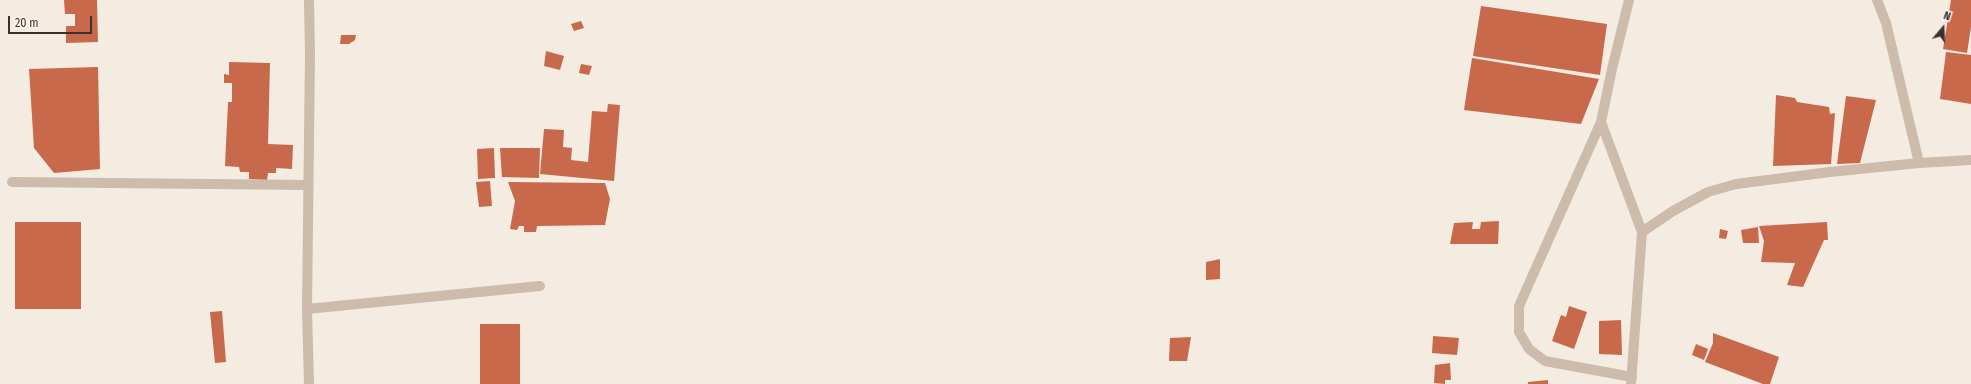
<!DOCTYPE html>
<style>
body{margin:0}
#map{position:relative;width:1971px;height:384px;overflow:hidden;background:#f4ebe1;font-family:"Fira Sans Condensed",sans-serif}
canvas{display:block}
.north{position:absolute;left:1923px;top:8px;width:40px;height:40px;-webkit-text-stroke:3px #fbf5ee;paint-order:stroke;rotate:19deg;font-size:11px;font-weight:700;line-height:16px;text-align:center;color:#3b302b}
.north::after{content:'';display:block;margin:auto;width:14px;height:18px;background:#3b302b;clip-path:polygon(50% 0,100% 100%,50% 72%,0 100%)}
.scale{position:absolute;left:8px;top:16px;width:84px;height:18px;box-sizing:border-box;border:2px solid #3b302b;border-top:0;padding-left:5px;font-size:12px;line-height:14px;white-space:nowrap;color:#3b302b;-webkit-text-stroke:3px #fbf5ee;paint-order:stroke}
</style>
<div id="map">
<canvas width="1971" height="384"></canvas>
<div class="north">N</div>
<div class="scale">20 m</div>
</div>
<script>
const g = document.querySelector('canvas').getContext('2d');
g.lineJoin = 'round';
function fillPath(path, color) { g.fillStyle = color; g.fill(path, 'evenodd'); }
const toPath = rows => new Path2D(rows.map(r => 'M' + r).join(''));
function trace(path, color, width, dash) { g.strokeStyle = color; g.lineWidth = width; g.lineCap = dash ? 'butt' : 'round'; g.setLineDash(dash || []); g.stroke(path); }
fillPath(toPath([
 [64,0,97,0,98,42,66,43,66,26,75,26,75,14,65,14],
 [1951,0,1971,0,1971,27,1967,53,1943,49],
 [1481,6,1607,24,1600,75,1473,56],
 [581,21,584,28,574,31,571,24],
 [341,35,356,35,355,40,349,44,340,44],
 [546,51,564,56,560,70,544,66],
 [1946,52,1971,55,1971,104,1940,99],
 [1472,58,1599,79,1581,124,1464,110],
 [229,62,270,63,268,144,293,145,292,169,276,168,276,173,268,173,267,180,249,179,249,172,240,172,239,167,225,166,228,102,232,102,232,83,224,83,224,74,229,75],
 [581,64,592,66,589,75,579,73],
 [98,67,100,169,54,173,34,148,29,69],
 [1776,95,1795,98,1797,102,1829,107,1830,114,1835,113,1831,164,1773,166],
 [1846,96,1876,100,1860,163,1837,164],
 [608,104,620,105,614,181,540,174,544,129,564,130,563,147,572,148,571,160,588,162,592,111,607,112],
 [494,148,495,178,478,179,477,149],
 [500,148,540,148,539,178,502,177],
 [490,181,492,206,479,207,476,182],
 [508,182,605,183,610,199,605,225,537,226,536,232,524,232,524,226,519,226,517,230,510,229,515,201],
 [1499,221,1498,244,1450,244,1454,223,1473,222,1472,229,1480,229,1481,222],
 [15,222,81,222,81,309,15,309],
 [1827,222,1828,240,1824,240,1803,287,1787,285,1795,263,1761,262,1764,241,1759,226],
 [1758,227,1759,243,1743,243,1741,230],
 [1720,229,1728,231,1726,239,1719,238],
 [1220,259,1220,279,1206,280,1206,262],
 [1569,306,1587,312,1574,349,1552,341,1561,315,1566,317],
 [222,311,226,362,215,363,210,312],
 [1621,320,1622,355,1599,354,1599,321],
 [480,324,520,324,520,384,480,384],
 [1713,333,1779,357,1770,384,1763,384,1705,362,1713,343],
 [1433,336,1459,338,1457,355,1432,353],
 [1191,337,1187,361,1169,361,1170,338],
 [1696,344,1708,349,1704,360,1692,355],
 [1450,363,1451,380,1445,380,1445,384,1434,383,1435,365],
 [1548,380,1548,384,1528,384,1528,382]
]), '#c8694b');
trace(toPath([
 [12,182,308,185],
 [307,309,540,286]
]), '#cdbbac', 10);
trace(toPath([
 [1629,0,1612,69,1601,122,1642,232,1673,211,1708,192,1736,184,1830,172,1919,163,1971,160],
 [1877,0,1886,23,1919,163],
 [1601,122,1519,306,1519,332,1529,349,1545,361,1632,377],
 [309,384,307,309,310,54,309,0],
 [1631,384,1642,232]
]), '#cdbbac', 10);
</script>
